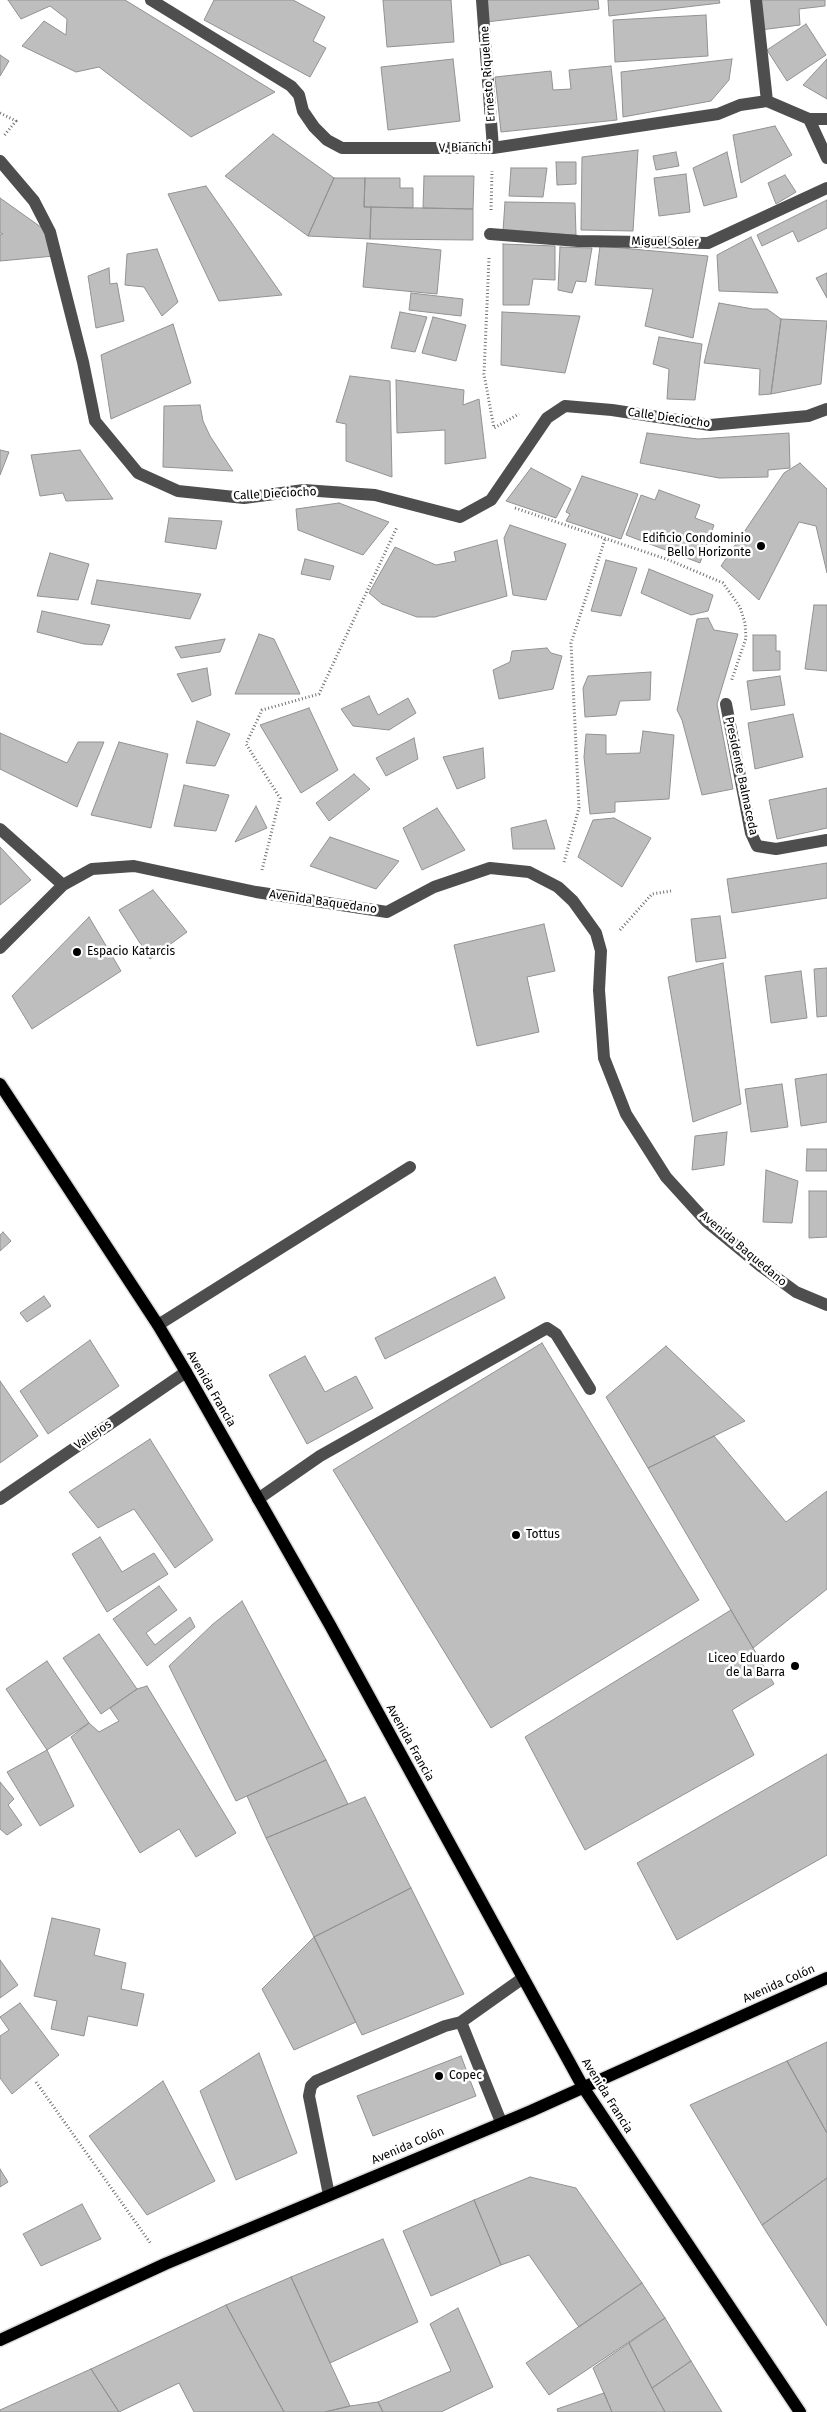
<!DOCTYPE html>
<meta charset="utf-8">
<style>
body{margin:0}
canvas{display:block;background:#fff}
</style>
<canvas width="827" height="2412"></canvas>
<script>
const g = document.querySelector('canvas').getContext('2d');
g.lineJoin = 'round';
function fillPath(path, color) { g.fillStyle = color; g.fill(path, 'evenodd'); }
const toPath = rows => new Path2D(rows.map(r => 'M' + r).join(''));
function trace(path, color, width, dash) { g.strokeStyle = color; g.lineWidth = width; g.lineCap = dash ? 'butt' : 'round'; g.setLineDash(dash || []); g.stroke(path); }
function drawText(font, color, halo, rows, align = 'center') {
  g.font = font + ' "Fira Sans",sans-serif'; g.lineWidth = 5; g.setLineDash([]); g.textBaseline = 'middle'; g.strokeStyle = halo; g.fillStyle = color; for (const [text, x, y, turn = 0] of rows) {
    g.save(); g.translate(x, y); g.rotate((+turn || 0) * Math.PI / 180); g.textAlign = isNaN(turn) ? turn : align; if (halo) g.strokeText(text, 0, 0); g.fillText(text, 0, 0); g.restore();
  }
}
const building = toPath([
 [8,0,125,0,275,92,191,137,99,67,76,72,22,46,44,21,66,35,67,19,50,6,21,19,8,0],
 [214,0,293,0,325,17,313,41,326,48,310,77,204,20,214,0],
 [383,0,451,0,454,42,387,47,383,0],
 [484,0,598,0,599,9,486,22,484,0],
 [608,0,719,0,720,3,609,16,608,0],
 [757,0,825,0,825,6,799,9,800,25,760,30,757,0],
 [706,15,708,56,615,62,613,20,706,15],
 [806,24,826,55,787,81,767,50,806,24],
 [0,55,9,61,0,76,0,55],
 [453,59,460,121,388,130,381,67,453,59],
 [732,59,729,80,711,101,623,117,621,72,732,59],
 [827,59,827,99,803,85,827,59],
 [611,66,617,120,501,132,495,77,551,71,553,90,571,89,569,70,611,66],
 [775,126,792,155,741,183,733,135,775,126],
 [273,134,334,178,308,236,225,176,273,134],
 [638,150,633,231,581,230,582,157,638,150],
 [676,152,679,166,656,170,653,156,676,152],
 [727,152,737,197,704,206,693,168,727,152],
 [556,162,576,162,576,184,557,185,556,162],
 [511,168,547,168,543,197,509,196,511,168],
 [686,174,690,212,659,216,654,178,686,174],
 [785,175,796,192,776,204,768,183,785,175],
 [424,176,474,176,473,209,423,208,424,176],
 [334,178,365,178,364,207,371,207,370,239,308,236,334,178],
 [365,178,400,178,400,188,413,188,413,208,364,207,365,178],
 [206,186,282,295,219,301,168,194,206,186],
 [0,198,45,230,54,256,0,261,0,234,3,234,0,232,0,198],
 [827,200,827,228,798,242,793,231,762,246,757,235,827,200],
 [505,202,575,203,576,235,503,231,505,202],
 [371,207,473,209,473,240,370,239,371,207],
 [751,237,778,293,719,291,717,255,751,237],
 [367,243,441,250,437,294,363,287,367,243],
 [503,244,555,246,555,280,533,279,529,305,503,305,503,244],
 [600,246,708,256,693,338,645,326,653,289,595,285,600,246],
 [560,247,592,248,586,282,576,281,572,293,558,290,560,247],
 [157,249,178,302,162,316,144,287,125,285,127,254,157,249],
 [109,268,110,284,117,283,124,321,96,328,88,276,109,268],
 [827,273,827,298,816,278,827,273],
 [411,293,463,299,461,316,409,310,411,293],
 [719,303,753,309,767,309,781,319,771,394,759,395,760,369,704,363,719,303],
 [400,312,427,317,415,352,391,348,400,312],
 [502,312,580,316,565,373,501,365,502,312],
 [433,317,466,325,456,361,422,353,433,317],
 [781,319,827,321,821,384,771,394,781,319],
 [173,324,191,383,111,419,101,355,173,324],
 [659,337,702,344,695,400,667,399,669,369,653,364,659,337],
 [350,376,390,381,392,477,346,461,346,424,336,422,350,376],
 [396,380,464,390,463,405,479,399,486,458,445,464,445,430,397,433,396,380],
 [200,405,203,421,210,436,233,471,163,467,164,406,200,405],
 [647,433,698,439,789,433,790,468,768,470,768,477,719,478,640,463,647,433],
 [0,450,9,452,0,475,0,450],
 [80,450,113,499,66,501,63,493,40,496,31,455,80,450],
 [800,463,827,489,827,573,816,526,799,522,759,600,721,566,784,473,800,463],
 [531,468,571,489,556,518,506,501,531,468],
 [582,476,638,494,621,539,566,521,570,514,566,512,582,476],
 [659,490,700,505,695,518,714,525,700,563,626,535,641,495,655,500,659,490],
 [339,503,389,522,363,555,298,530,296,509,339,503],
 [169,518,222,521,216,549,165,542,169,518],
 [510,525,566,544,546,600,513,595,504,538,510,525],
 [497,540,507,596,435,617,417,617,382,604,369,593,395,547,436,565,456,561,454,552,497,540],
 [50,553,89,564,78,600,37,596,50,553],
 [305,559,334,566,330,580,301,574,305,559],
 [606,560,637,568,621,616,591,611,606,560],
 [649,569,713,595,708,611,691,615,641,593,649,569],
 [97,580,201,594,190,619,91,604,97,580],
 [814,605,827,605,827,671,805,669,814,605],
 [42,611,110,625,102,645,84,644,37,632,42,611],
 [708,618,714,630,738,634,717,704,733,789,702,795,682,720,677,710,697,619,708,618],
 [259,634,274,639,300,694,235,694,259,634],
 [753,635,776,635,776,651,780,651,780,670,753,671,753,635],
 [225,639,220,652,181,658,175,647,225,639],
 [547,648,551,653,562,656,553,689,499,699,493,670,510,662,512,651,547,648],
 [207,668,211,695,192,702,177,674,207,668],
 [651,672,650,700,620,701,616,715,585,717,583,688,588,676,651,672],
 [780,676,785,705,751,710,747,681,780,676],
 [369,696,378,715,408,698,416,713,389,730,353,726,341,709,369,696],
 [309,708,338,770,301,793,260,725,309,708],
 [793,714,803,757,755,769,748,723,793,714],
 [197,721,230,734,215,766,186,763,197,721],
 [643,731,674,735,669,799,615,802,615,812,590,814,584,757,586,734,606,735,606,754,640,753,643,731],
 [0,733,67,763,78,742,104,742,77,807,0,769,0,733],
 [414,738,418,759,386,776,376,758,414,738],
 [119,742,168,754,151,828,91,815,119,742],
 [483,748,485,778,457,789,443,757,483,748],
 [354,774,370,789,329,821,316,803,354,774],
 [184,785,229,795,216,831,174,826,184,785],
 [827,788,827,828,777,839,769,800,827,788],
 [256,806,267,828,235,842,256,806],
 [437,808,465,850,422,870,403,828,437,808],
 [614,818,651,838,622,887,578,857,593,820,614,818],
 [546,820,555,849,513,849,511,828,546,820],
 [330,837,399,861,376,889,310,866,330,837],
 [0,847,31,880,0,905,0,847],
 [827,863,827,898,732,913,727,879,827,863],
 [153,890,187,932,150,959,119,910,153,890],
 [720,916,726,958,696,962,691,919,720,916],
 [89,917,121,971,32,1029,12,996,89,917],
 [544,924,555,971,527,977,539,1032,477,1046,454,945,544,924],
 [723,963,741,1104,693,1122,668,977,723,963],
 [827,968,827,1016,817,1017,814,969,827,968],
 [801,971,807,1018,771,1023,765,976,801,971],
 [827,1074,827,1122,801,1126,795,1079,827,1074],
 [782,1084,788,1127,751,1132,745,1089,782,1084],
 [727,1132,724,1165,692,1170,695,1136,727,1132],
 [807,1149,827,1149,827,1171,806,1171,807,1149],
 [766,1170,798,1181,792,1223,763,1222,766,1170],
 [809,1191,827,1191,827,1237,809,1238,809,1191],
 [3,1232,11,1241,0,1251,0,1235,3,1232],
 [495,1277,505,1298,385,1359,375,1338,495,1277],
 [44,1296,51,1306,27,1322,20,1313,44,1296],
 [90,1340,119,1386,48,1434,20,1391,90,1340],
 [542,1343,699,1600,491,1728,333,1470,542,1343],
 [666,1346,745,1421,648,1468,606,1397,666,1346],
 [305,1356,325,1392,356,1376,373,1408,307,1444,269,1375,305,1356],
 [0,1381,38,1436,0,1463,0,1381],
 [714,1436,786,1522,827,1491,827,1589,753,1648,648,1468,714,1436],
 [150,1439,213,1540,175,1568,134,1509,98,1528,69,1492,150,1439],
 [100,1537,122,1572,154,1553,168,1574,107,1612,72,1554,100,1537],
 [159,1586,177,1610,146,1633,155,1645,190,1617,195,1627,147,1666,113,1619,159,1586],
 [242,1601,326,1760,236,1801,169,1666,213,1624,242,1601],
 [731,1610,774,1684,732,1710,754,1755,585,1850,525,1737,731,1610],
 [99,1634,137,1689,101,1714,63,1658,99,1634],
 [47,1661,89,1723,47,1750,6,1689,47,1661],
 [147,1686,236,1833,196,1857,179,1829,140,1853,71,1737,89,1723,99,1732,119,1721,110,1708,137,1689,147,1686],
 [47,1750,74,1806,40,1826,7,1772,47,1750],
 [827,1754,827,1855,677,1940,637,1863,827,1754],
 [326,1760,348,1804,266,1838,247,1796,326,1760],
 [0,1782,14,1799,8,1805,22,1825,7,1835,0,1829,0,1782],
 [365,1797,411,1888,314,1937,266,1838,365,1797],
 [411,1888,464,1994,362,2035,314,1937,411,1888],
 [52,1918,100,1929,94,1955,126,1963,121,1989,144,1994,137,2026,88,2016,84,2036,51,2029,57,2001,34,1996,52,1918],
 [314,1937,356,2022,294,2050,262,1989,314,1937],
 [0,1960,18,1985,0,1998,0,1960],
 [20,2003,59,2055,12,2094,0,2078,0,2036,9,2030,0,2017,20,2003],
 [827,2042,827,2133,787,2061,827,2042],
 [259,2053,297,2153,236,2180,200,2091,259,2053],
 [461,2056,476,2096,373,2136,357,2096,461,2056],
 [787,2061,827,2133,827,2178,762,2225,690,2105,787,2061],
 [163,2081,215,2181,147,2215,89,2136,163,2081],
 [0,2169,8,2182,0,2187,0,2169],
 [530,2177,576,2188,642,2283,579,2327,529,2255,501,2265,474,2200,530,2177],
 [827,2178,827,2326,762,2225,827,2178],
 [474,2200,501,2265,431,2296,403,2231,474,2200],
 [82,2204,101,2239,41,2266,23,2234,82,2204],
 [383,2239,418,2322,330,2363,291,2277,383,2239],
 [291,2277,330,2363,350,2406,325,2412,284,2412,226,2305,291,2277],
 [642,2283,665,2318,549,2395,526,2363,642,2283],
 [226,2305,284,2412,194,2412,179,2383,119,2412,91,2369,226,2305],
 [458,2308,493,2387,441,2412,383,2412,378,2402,451,2371,430,2324,458,2308],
 [665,2318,691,2361,652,2388,629,2343,665,2318],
 [629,2343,652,2388,665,2412,612,2412,593,2368,629,2343],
 [691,2361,722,2412,665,2412,652,2388,691,2361],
 [91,2369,119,2412,0,2412,0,2410,91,2369],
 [604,2393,612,2412,558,2412,557,2409,604,2393],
 [378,2402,383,2412,325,2412,350,2406,378,2402]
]);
fillPath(building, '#bebebe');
trace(building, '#929292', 1);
const major = toPath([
 [0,1084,158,1325,186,1372,330,1625,583,2087,800,2412],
 [0,2340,165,2264,531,2111,827,1978]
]);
trace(major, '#dbdbdb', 15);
trace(toPath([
 [0,113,16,121,3,137],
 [491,210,492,171],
 [489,258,484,374,494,428,519,414],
 [515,508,669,560,723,583,740,607,745,623,746,638,731,682],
 [564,862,579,808,571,643,605,539],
 [262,870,280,798,246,744,262,710,319,694,397,527],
 [620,930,652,894,671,891],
 [36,2082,151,2244]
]), '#707070', 3, [1, 2.5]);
trace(toPath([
 [151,0,291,86,299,95,303,111,314,127,327,140,342,148,493,148,718,114,740,105,767,101,809,119,827,119],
 [482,0,493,148],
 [756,0,767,101],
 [809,119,827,158],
 [0,161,34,201,50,232,83,362,95,421,138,473,178,491,244,498,304,490,375,495,460,517,491,500,547,418,565,406,612,410,710,425,808,416,827,409],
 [490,234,578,241,708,243,827,188],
 [726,704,751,833,757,846,776,849,827,840],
 [0,829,63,885],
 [0,948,63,885,92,869,134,866,256,892,387,912,434,887,490,868,529,872,558,887,573,901,596,933,601,951,599,990,604,1058,626,1114,666,1177,706,1221,762,1267,796,1292,827,1305],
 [158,1325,410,1167],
 [0,1499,186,1372],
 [258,1499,320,1456,547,1328,556,1334,590,1389],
 [461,2022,501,2122],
 [329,2195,309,2096,311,2086,316,2081,445,2026,461,2022,523,1978]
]), '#4e4e4e', 12);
trace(major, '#000', 12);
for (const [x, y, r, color] of [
 [761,546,5,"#000"],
 [77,952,5,"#000"],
 [516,1535,5,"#000"],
 [795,1666,5,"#000"],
 [439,2076,5,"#000"]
]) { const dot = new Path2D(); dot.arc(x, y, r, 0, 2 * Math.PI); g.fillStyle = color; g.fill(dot); trace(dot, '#fff', 2); }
drawText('12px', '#000', '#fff', [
 ["Ernesto Riquelme",488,74,-94],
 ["V. Bianchi",465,148,-1],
 ["Miguel Soler",665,242,1],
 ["Calle Dieciocho",669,418,8],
 ["Calle Dieciocho",275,494,-3],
 ["Presidente Balmaceda",741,776,78],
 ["Avenida Baquedano",323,902,8],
 ["Avenida Baquedano",743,1249,40],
 ["Avenida Francia",211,1389,60],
 ["Vallejos",93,1435,-35],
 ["Avenida Francia",410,1743,61],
 ["Avenida Colón",779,1984,-24],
 ["Avenida Francia",607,2096,58],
 ["Avenida Colón",408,2146,-23]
]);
drawText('12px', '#000', '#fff', [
 ["Edificio Condominio",751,539,"right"],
 ["Bello Horizonte",751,553,"right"],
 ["Espacio Katarcis",87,952],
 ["Tottus",526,1535],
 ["Liceo Eduardo",785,1659,"right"],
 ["de la Barra",785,1673,"right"],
 ["Copec",449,2076]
], 'left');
</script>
